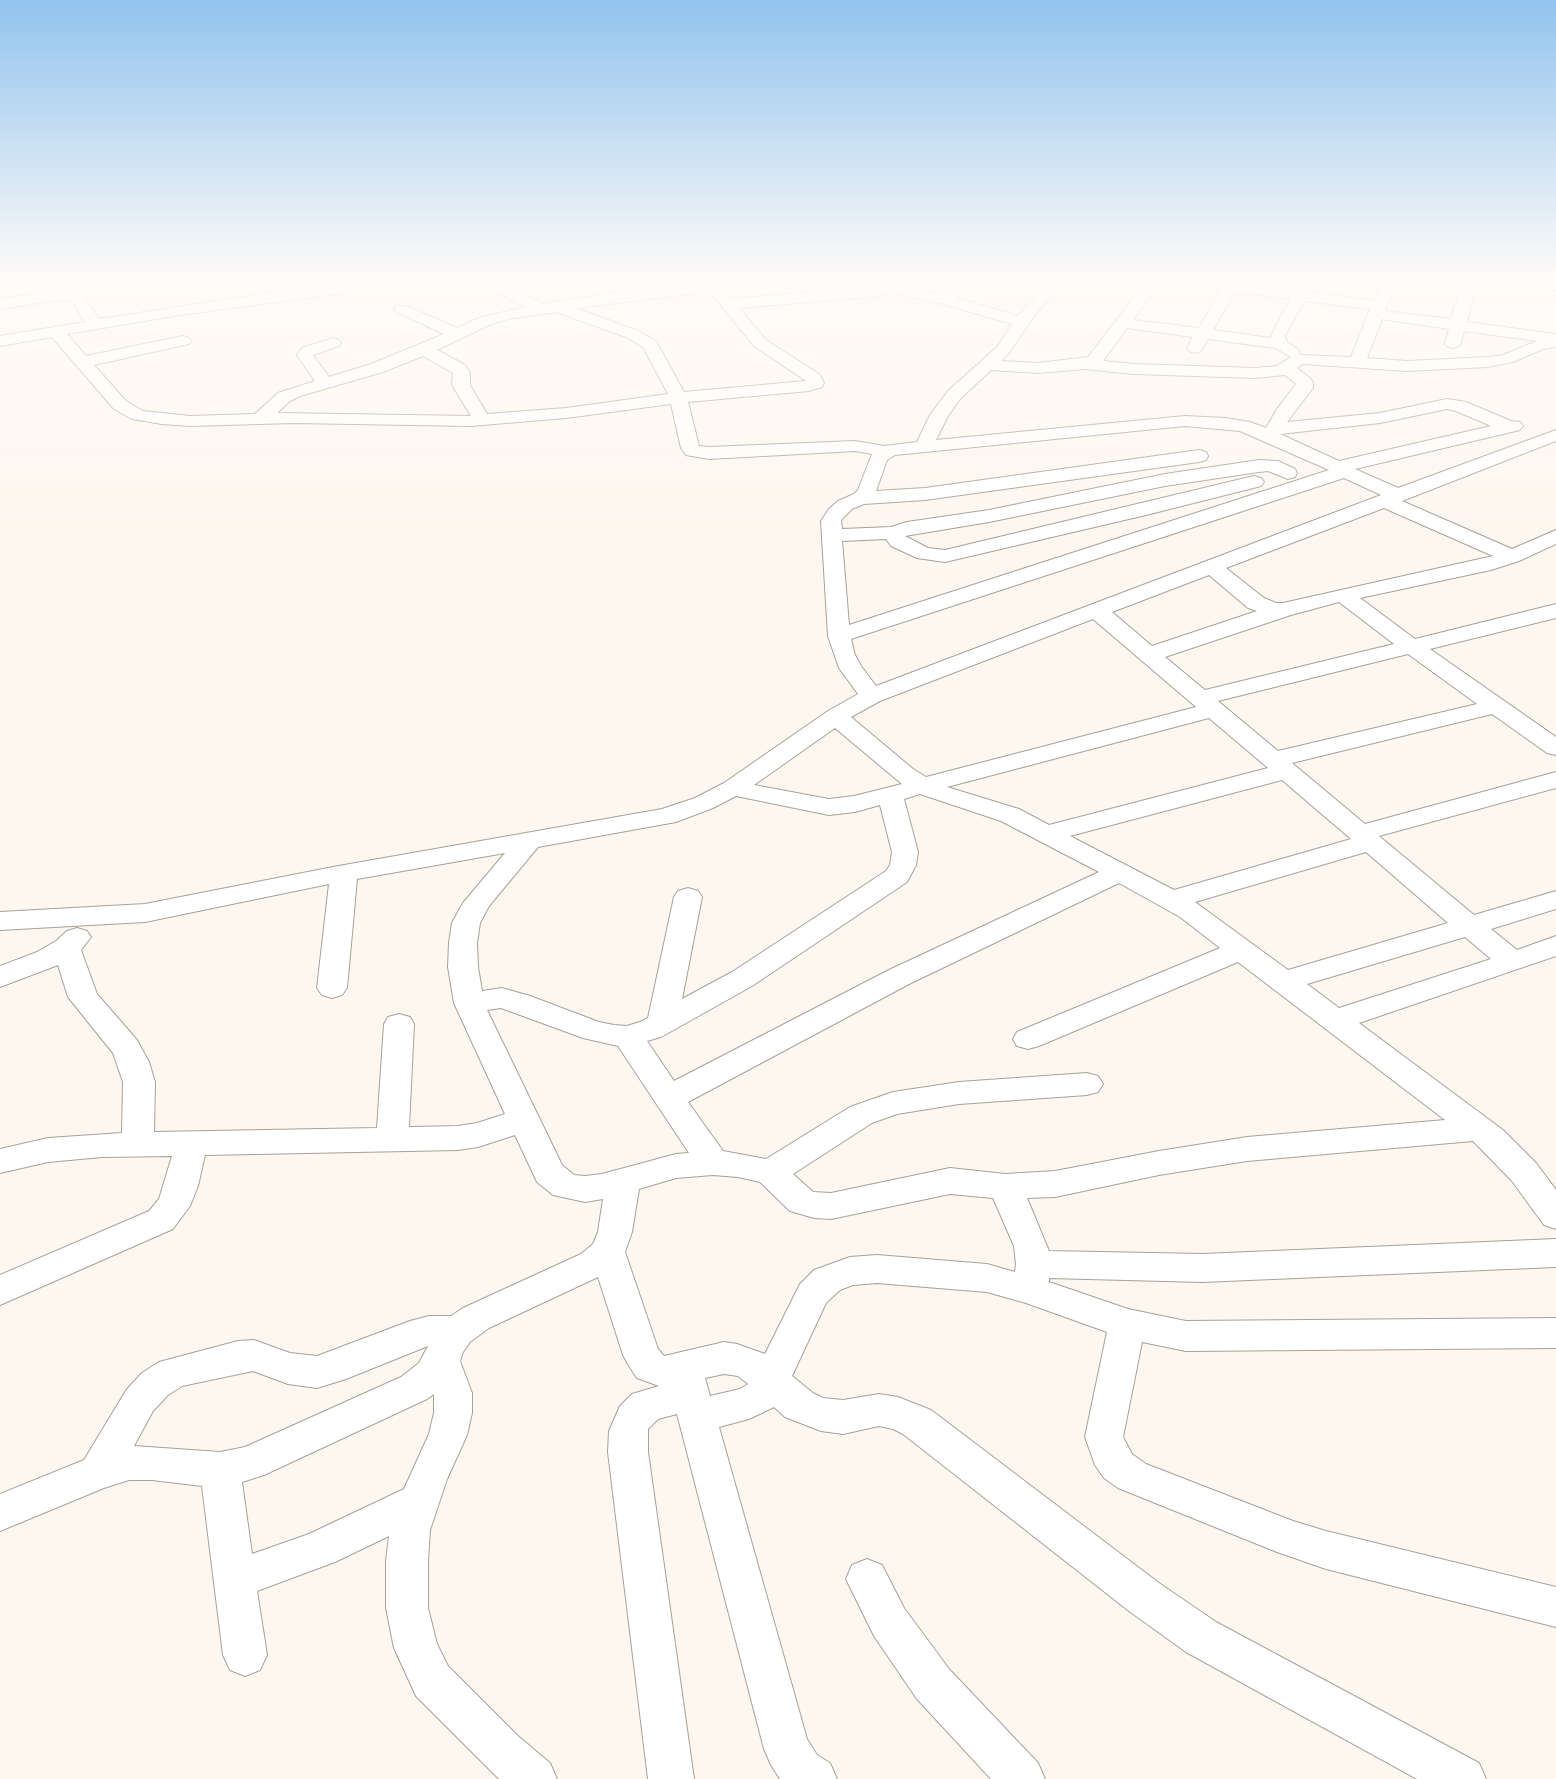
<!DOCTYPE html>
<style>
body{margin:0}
canvas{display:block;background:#fef7f0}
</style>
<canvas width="1556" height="1779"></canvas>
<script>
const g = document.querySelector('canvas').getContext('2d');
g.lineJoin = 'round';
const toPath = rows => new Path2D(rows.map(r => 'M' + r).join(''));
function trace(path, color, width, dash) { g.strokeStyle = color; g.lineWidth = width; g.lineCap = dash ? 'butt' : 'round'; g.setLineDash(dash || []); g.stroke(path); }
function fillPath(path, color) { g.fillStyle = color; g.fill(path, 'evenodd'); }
const minor = toPath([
 [360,279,389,279,387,282,336,294,180,315,67,334,86,356,183,336,189,338,191,341,189,344,94,365,126,401,143,411,190,416,255,414,278,393,315,381,297,355,302,348,333,338,339,340,341,343,339,346,313,355,329,377,371,364,444,334,397,312,394,309,397,306,407,306,457,328,479,318,525,307,477,282,475,279,494,279,543,304,618,292,695,284,706,279,727,279,720,284,732,299,871,287,849,282,847,279,875,279,944,295,958,279,974,279,957,298,1018,316,1050,279,1065,279,1034,316,1009,353,1001,361,1038,363,1088,357,1148,279,1163,279,1133,320,1199,328,1221,290,1173,283,1166,279,1209,279,1226,281,1227,279,1242,279,1240,283,1294,290,1301,279,1313,279,1314,281,1308,292,1374,301,1382,279,1397,279,1385,311,1451,319,1463,279,1477,279,1467,322,1556,334,1556,347,1543,349,1513,362,1488,367,1407,371,1303,364,1297,368,1311,379,1313,383,1313,388,1287,422,1380,413,1447,399,1466,402,1511,421,1520,422,1523,426,1520,430,1355,469,1398,488,1556,430,1556,441,1402,501,1512,549,1556,530,1556,544,1519,561,1491,570,1360,598,1415,639,1556,604,1556,618,1430,649,1556,737,1556,755,1547,753,1492,714,1292,763,1365,824,1556,772,1556,788,1379,836,1474,915,1556,891,1556,909,1491,929,1517,950,1556,936,1556,956,1359,1023,1503,1130,1536,1163,1556,1190,1556,1229,1544,1225,1512,1181,1473,1141,1247,1161,1159,1175,1055,1197,1027,1198,1049,1251,1202,1254,1556,1239,1556,1267,1202,1282,1049,1278,1049,1282,1128,1309,1186,1321,1556,1318,1556,1348,1186,1351,1142,1342,1123,1437,1132,1454,1146,1464,1293,1521,1326,1531,1556,1587,1556,1627,1326,1569,1277,1552,1118,1488,1104,1478,1095,1465,1085,1437,1107,1332,1026,1303,987,1292,877,1283,853,1285,840,1290,826,1303,792,1376,813,1393,823,1398,843,1400,879,1394,898,1397,931,1410,1159,1583,1216,1622,1479,1763,1486,1779,1417,1779,1186,1652,1129,1611,903,1434,893,1429,879,1426,843,1434,821,1431,785,1417,774,1407,749,1419,719,1427,807,1739,817,1755,830,1763,837,1779,780,1779,771,1765,764,1749,677,1414,658,1419,648,1429,648,1452,694,1779,648,1779,608,1452,609,1431,620,1406,632,1394,659,1386,637,1378,629,1366,623,1355,598,1277,489,1328,470,1342,463,1352,460,1361,472,1393,472,1413,467,1435,447,1479,430,1530,428,1561,428,1608,437,1644,448,1666,518,1736,550,1763,557,1779,499,1779,416,1696,394,1648,386,1608,386,1561,389,1536,335,1562,257,1591,267,1655,260,1670,245,1676,230,1670,223,1655,202,1486,152,1480,129,1480,104,1488,0,1531,0,1494,84,1460,127,1389,142,1373,159,1362,238,1341,254,1340,290,1353,317,1356,410,1321,429,1316,451,1316,463,1308,581,1254,593,1244,598,1232,603,1199,585,1202,553,1195,537,1182,515,1135,478,1147,458,1150,205,1155,198,1186,190,1206,173,1229,0,1305,0,1275,149,1211,159,1199,172,1156,102,1157,48,1162,0,1173,0,1149,48,1138,122,1133,123,1082,113,1053,68,997,58,965,0,987,0,966,37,952,56,941,67,931,77,928,87,931,91,937,81,950,97,994,137,1040,149,1062,155,1082,154,1132,377,1128,384,1024,388,1017,399,1014,410,1017,414,1024,409,1127,458,1126,477,1123,505,1114,454,1003,448,967,449,943,452,923,463,903,505,853,357,879,347,988,342,995,332,998,322,995,317,988,329,884,145,922,0,930,0,912,145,904,333,867,662,809,695,798,724,783,828,711,858,694,839,668,828,636,821,521,829,509,838,501,854,494,858,490,872,454,855,451,709,459,686,455,681,448,671,404,566,418,471,426,294,423,190,426,162,424,132,419,114,409,52,337,0,346,0,336,85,322,72,301,69,300,56,300,0,309,0,299,56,290,72,290,83,295,99,319,360,279],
 [708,289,754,346,806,381,684,392,656,341,638,331,576,308,698,293,708,289],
 [887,291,943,304,1012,324,997,347,948,391,930,415,917,442,884,446,855,441,709,447,699,446,688,402,809,391,822,387,824,383,819,374,766,340,739,308,880,296,885,294,887,291],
 [1235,292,1290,299,1270,338,1213,330,1235,292],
 [1304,301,1370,309,1351,357,1300,355,1299,350,1287,342,1285,336,1304,301],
 [556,312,626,337,643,347,668,394,566,408,487,414,470,385,470,373,465,365,437,350,491,324,508,319,556,312],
 [1382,319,1449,329,1445,343,1447,346,1453,348,1459,346,1461,343,1464,331,1537,341,1503,355,1488,357,1407,361,1367,358,1382,319],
 [1127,328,1193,337,1187,348,1189,351,1195,353,1201,351,1208,339,1275,348,1291,357,1277,366,1255,368,1134,364,1103,361,1127,328],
 [423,356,453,373,452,385,471,416,277,413,290,401,300,396,383,372,423,356],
 [1085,369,1134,374,1255,378,1285,375,1296,384,1277,409,1266,428,1250,422,1226,418,1185,416,936,440,948,416,960,399,991,370,1038,373,1085,369],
 [1447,409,1456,411,1491,426,1339,461,1280,434,1380,423,1447,409],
 [1185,426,1240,431,1329,470,849,625,842,541,886,539,891,546,917,558,945,562,1146,515,1261,486,1264,482,1261,478,1254,476,945,550,928,548,905,536,989,522,1165,486,1259,472,1268,471,1288,479,1295,477,1297,473,1295,469,1278,461,1259,460,1165,474,989,510,907,522,891,527,842,529,841,521,844,517,852,509,864,504,925,500,1199,462,1206,460,1208,456,1206,452,1199,450,925,488,876,491,887,460,895,455,1185,426],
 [1344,478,1381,495,876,686,861,666,855,655,851,639,1344,478],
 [1384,508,1493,556,1283,603,1276,603,1264,598,1226,568,1384,508],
 [1209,575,1248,608,1257,611,1152,646,1112,612,1209,575],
 [1339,602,1394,644,1205,690,1165,657,1291,615,1339,602],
 [1093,619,1196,707,926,777,913,769,851,717,880,701,1093,619],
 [1408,654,1477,704,1278,751,1218,701,1408,654],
 [1209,718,1268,768,1049,825,1019,809,947,787,1209,718],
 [835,728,902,784,854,796,829,799,754,785,835,728],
 [1282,780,1351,839,1174,890,1070,836,1282,780],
 [920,794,1001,821,1099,872,889,970,674,1081,647,1041,661,1037,752,986,907,882,916,865,918,852,904,799,920,794],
 [736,796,829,815,855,812,880,805,892,852,890,865,886,871,732,972,682,999,702,897,698,891,688,888,678,891,674,897,648,1018,640,1022,627,1026,614,1025,599,1022,530,996,502,988,482,991,478,967,477,943,480,923,489,906,538,847,676,822,713,808,736,796],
 [1366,852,1448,923,1288,970,1195,902,1366,852],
 [1119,883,1180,917,1220,948,1017,1032,1013,1039,1017,1046,1028,1049,1039,1046,1238,962,1445,1120,1247,1137,1159,1151,1055,1171,1005,1174,950,1168,831,1193,813,1192,793,1174,872,1123,897,1114,959,1104,1087,1095,1098,1092,1103,1084,1098,1076,1087,1073,959,1082,893,1092,850,1107,766,1159,723,1151,688,1102,909,984,1119,883],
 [1465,937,1491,959,1339,1008,1307,984,1465,937],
 [501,1008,583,1038,618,1046,689,1153,676,1154,602,1174,585,1176,574,1175,562,1165,487,1010,501,1008],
 [713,1175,738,1177,760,1182,790,1211,814,1218,831,1219,950,1194,993,1198,1014,1246,1016,1264,1015,1272,987,1264,877,1255,850,1257,814,1270,800,1284,765,1354,737,1344,724,1342,664,1356,658,1349,625,1252,632,1232,639,1189,676,1178,713,1175],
 [428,1346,419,1363,401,1377,245,1447,220,1452,134,1446,153,1411,168,1395,182,1386,253,1371,288,1384,317,1388,346,1379,428,1346],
 [724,1374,738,1376,748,1384,740,1389,710,1396,705,1378,724,1374],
 [434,1394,434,1413,429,1434,404,1489,309,1534,252,1554,242,1482,264,1475,427,1399,434,1394],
 [1505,279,1542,279,1556,282,1556,290,1512,283,1505,279],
 [867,1559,882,1565,904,1608,949,1669,1038,1763,1045,1779,991,1779,917,1699,874,1636,846,1579,852,1565,867,1559]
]);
trace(minor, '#a6a19a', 2);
fillPath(minor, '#fff');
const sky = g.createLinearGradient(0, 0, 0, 528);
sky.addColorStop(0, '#92c3ee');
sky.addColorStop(0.53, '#fffbf8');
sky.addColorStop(1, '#fffbf800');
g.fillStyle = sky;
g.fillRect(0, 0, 1556, 528);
</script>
